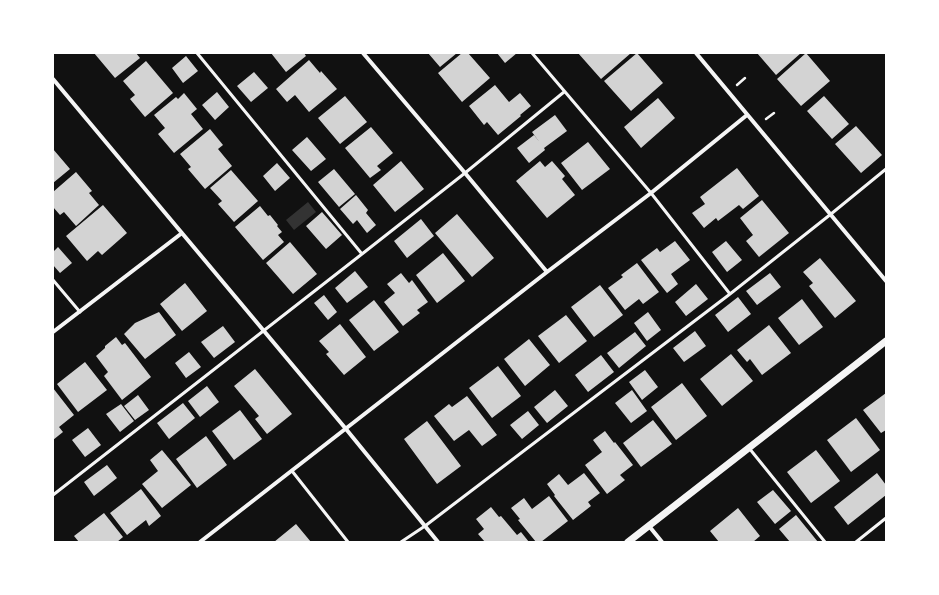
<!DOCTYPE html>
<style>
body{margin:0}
#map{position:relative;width:939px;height:595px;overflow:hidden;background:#111;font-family:Helvetica,sans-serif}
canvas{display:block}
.frame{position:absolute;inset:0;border:54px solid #fff;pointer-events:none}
</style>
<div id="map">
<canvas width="939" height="595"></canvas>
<div class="frame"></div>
</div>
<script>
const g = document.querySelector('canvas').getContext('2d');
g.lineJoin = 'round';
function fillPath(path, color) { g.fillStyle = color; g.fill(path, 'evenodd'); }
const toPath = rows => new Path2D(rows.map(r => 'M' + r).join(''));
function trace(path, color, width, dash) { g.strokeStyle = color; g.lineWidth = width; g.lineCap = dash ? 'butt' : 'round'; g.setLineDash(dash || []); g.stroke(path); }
fillPath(toPath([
 [308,202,316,212,294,230,286,220]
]), '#333');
fillPath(toPath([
 [94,53,136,53,140,58,115,78],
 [271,53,304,53,306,56,286,72],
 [428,53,457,53,440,67],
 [462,53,468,53,490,78,462,102,438,73],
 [497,53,517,53,505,63],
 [578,53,631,53,601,79],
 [637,53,663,83,631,111,604,81],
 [757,53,801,53,776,75],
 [806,53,830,81,801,106,777,79],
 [186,56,198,71,183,83,172,68],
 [309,60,320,73,321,71,337,89,309,112,295,95,287,102,276,89],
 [146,61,173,93,145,117,130,99,135,95,123,81],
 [254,72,268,88,251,102,237,86],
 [495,85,509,102,520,93,531,106,520,115,521,116,498,135,487,122,484,125,469,106],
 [217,92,229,107,215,120,202,105],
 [184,93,197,109,191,114,203,129,174,153,158,134,165,128,154,115,176,97,178,99],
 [345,96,367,122,340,144,318,118],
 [824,96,849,124,832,139,807,111],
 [658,98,675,118,641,148,624,127],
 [555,115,567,131,544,148,545,150,529,163,517,148,534,135,541,144,532,132],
 [856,126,882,155,861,173,835,144],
 [371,127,393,153,377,166,381,170,370,178,345,148],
 [210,129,223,145,218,149,232,166,205,189,188,169,191,167,180,154],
 [307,137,326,159,311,171,292,150],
 [588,142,610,169,582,190,561,163],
 [53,149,70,169,53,183],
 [401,161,424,189,395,212,373,185],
 [540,161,545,167,552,161,565,176,562,179,575,195,547,218,516,181],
 [277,163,290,178,275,191,263,176],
 [737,168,759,196,743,209,739,205,718,221,716,218,704,228,692,213,705,204,700,197],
 [334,169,355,194,339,207,318,182],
 [231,170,258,201,234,222,218,204,222,201,210,188],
 [76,172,92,191,89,193,99,205,76,226,64,212,60,215,53,207,53,192],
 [356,195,368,210,366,213,376,225,367,233,357,220,353,224,340,209],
 [762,200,789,233,759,257,746,241,753,235,740,218],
 [103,205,127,233,102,255,98,251,87,261,66,236],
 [260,206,268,216,270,215,278,225,277,226,282,232,278,235,284,242,263,260,235,227],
 [322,212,342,235,326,249,306,226],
 [457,214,494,258,472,277,435,233],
 [421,219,434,236,407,258,394,241],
 [675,241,690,260,671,274,678,284,667,293,641,260,657,248,660,252],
 [726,241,742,260,727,272,712,252],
 [290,242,317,274,293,294,266,263],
 [58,247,72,263,60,273,53,265,53,252],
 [443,253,465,281,437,303,416,275],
 [820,258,856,301,835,318,809,286,813,283,803,272],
 [637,263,659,292,643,304,639,299,625,310,608,288,623,277,621,275],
 [355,271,368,287,347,303,335,288],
 [401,273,409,283,412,280,428,302,417,310,420,313,403,326,384,302,395,293,387,284],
 [770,273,781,287,757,305,746,291],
 [185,283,207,311,182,331,160,304],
 [696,284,708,299,686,316,675,302],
 [600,285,623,315,594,337,571,307],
 [324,295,337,312,328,320,314,303],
 [738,297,751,314,728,332,715,315],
 [802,299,823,327,799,345,778,318],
 [374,300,399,332,374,351,349,320],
 [159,312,176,335,145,359,124,334,135,323],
 [648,312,661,330,647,341,634,323],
 [566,315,587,341,559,363,538,336],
 [340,324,366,357,344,375,326,354,329,352,319,341],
 [769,325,791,353,762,375,750,359,747,362,737,350],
 [223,326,235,342,214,358,201,342],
 [695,331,706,346,684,362,673,348],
 [635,332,646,346,619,368,607,353],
 [116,337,122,345,125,343,151,377,122,400,104,376,108,372,96,356,105,348,105,346],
 [529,339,550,365,525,386,504,359],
 [189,352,201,367,186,378,175,363],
 [731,354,753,381,722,406,700,379],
 [601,355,614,372,588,392,575,375],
 [85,362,107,390,78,412,57,384],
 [498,366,521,396,492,418,469,388],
 [255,369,292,414,267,434,255,419,259,416,234,386],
 [645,370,658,387,642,400,629,382],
 [682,383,707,416,676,440,651,407],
 [207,386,219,402,200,417,188,401],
 [53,388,74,415,59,427,63,432,53,440],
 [555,390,568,406,547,423,534,407],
 [632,390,647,411,631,423,615,403],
 [886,393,886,430,881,433,863,410],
 [138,395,149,410,135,420,124,406],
 [467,396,497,435,482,446,469,430,454,441,434,416,449,404,452,407],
 [183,403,195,418,169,439,157,423],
 [121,404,134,421,120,432,106,414],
 [240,410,262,439,234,460,212,431],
 [528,411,539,425,522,439,510,425],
 [856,418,880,450,851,472,827,440],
 [653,420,672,444,641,467,623,443],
 [427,421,461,466,437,484,404,439],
 [88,428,101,445,85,457,72,440],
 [605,431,614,443,615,442,633,465,620,475,625,480,607,494,585,465,602,452,593,440],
 [206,436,227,465,197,488,176,459],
 [162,450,191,485,162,508,142,484,158,471,150,460],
 [816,450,840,481,811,503,787,472],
 [107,465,117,478,94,496,84,482],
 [584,473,600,493,588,502,591,506,573,520,554,496,555,495,547,484,559,474,568,485],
 [877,473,886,485,886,495,848,525,834,507],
 [141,489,161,516,149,526,146,520,127,535,110,513],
 [773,490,791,511,775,524,757,502],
 [549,496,568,521,541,542,536,542,518,520,520,519,511,508,524,498,532,509],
 [491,507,499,517,501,516,517,535,521,532,529,542,485,542,478,534,484,529,476,519],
 [738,508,760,536,753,542,719,542,710,531],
 [104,513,123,537,117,542,79,542,74,536],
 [796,515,818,542,790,542,779,529],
 [296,524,311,542,274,542]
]), '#d3d3d3');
trace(toPath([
 [737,85,745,78],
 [766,119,774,113]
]), '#f5f5f5', 2.5);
trace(toPath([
 [197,53,362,254],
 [532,53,651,193,730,294],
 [53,280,80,312],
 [749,448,825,542],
 [292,471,348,542],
 [53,495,362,254,465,173,564,92],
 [401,542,425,526,730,294,831,214,886,169],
 [856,542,886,518]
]), '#f5f5f5', 3);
trace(toPath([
 [363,53,465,173,547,272],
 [696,53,886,281],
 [53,79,346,429,438,542],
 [53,332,182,233],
 [649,526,662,542],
 [200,542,547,272,651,193,747,115]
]), '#f5f5f5', 4);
trace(toPath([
 [628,542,886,341]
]), '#f5f5f5', 7);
</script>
